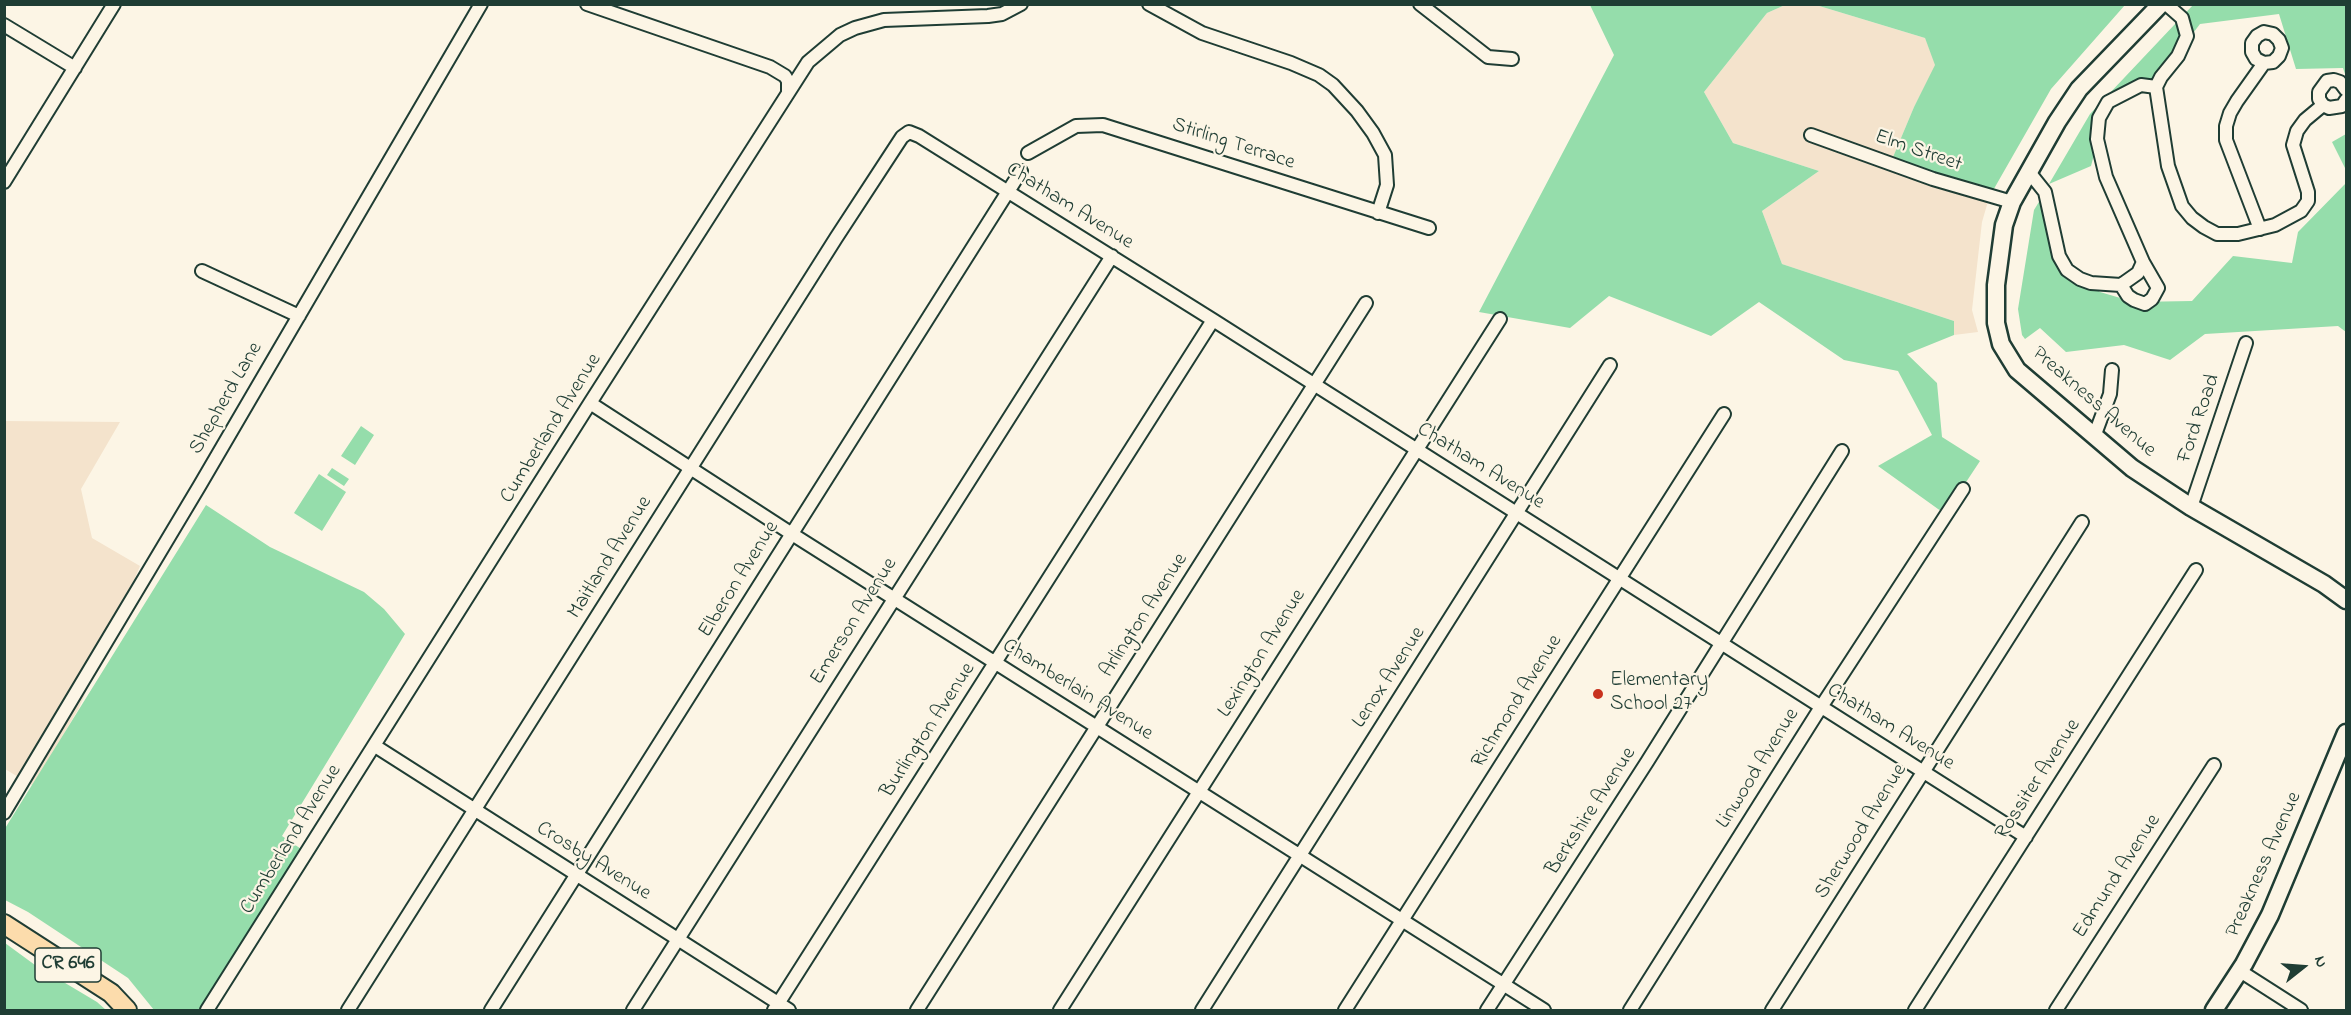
<!DOCTYPE html>
<style>
body{margin:0}
#map{position:relative;width:2351px;height:1015px;overflow:hidden;background:#fcf5e5;font-family:"Indie Flower",sans-serif}
canvas{display:block}
.frame{position:absolute;inset:0;border:6px solid #1f3d34;pointer-events:none}
.north{position:absolute;left:2273px;top:937px;width:60px;height:60px;-webkit-text-stroke:4px #fcf5e5;paint-order:stroke;rotate:73deg;font-size:16px;font-weight:700;line-height:24px;text-align:center;color:#1f3d34}
.north::after{content:'';display:block;margin:auto;width:21px;height:27px;background:#1f3d34;clip-path:polygon(50% 0,100% 100%,50% 72%,0 100%)}
</style>
<div id="map">
<canvas width="2351" height="1015"></canvas>
<div class="frame"></div>
<div class="north">N</div>
</div>
<script>
const g = document.querySelector('canvas').getContext('2d');
g.lineJoin = 'round';
function fillPath(path, color) { g.fillStyle = color; g.fill(path, 'evenodd'); }
const toPath = rows => new Path2D(rows.map(r => 'M' + r).join(''));
function trace(path, color, width, dash) { g.strokeStyle = color; g.lineWidth = width; g.lineCap = dash ? 'butt' : 'round'; g.setLineDash(dash || []); g.stroke(path); }
function drawText(font, color, halo, rows, align = 'center') {
  g.font = font + ' "Indie Flower",sans-serif'; g.lineWidth = 4.5; g.setLineDash([]); g.textBaseline = 'middle'; g.strokeStyle = halo; g.fillStyle = color; for (const [text, x, y, turn = 0] of rows) {
    g.save(); g.translate(x, y); g.rotate((+turn || 0) * Math.PI / 180); g.textAlign = isNaN(turn) ? turn : align; if (halo) g.strokeText(text, 0, 0); g.fillText(text, 0, 0); g.restore();
  }
}
fillPath(toPath([
 [1785,5,1816,5,1925,38,1936,65,1914,107,1888,169,1989,198,1982,222,1972,310,1978,332,1954,335,1954,321,1782,264,1762,211,1819,171,1733,143,1704,92,1767,13],
 [4,421,120,422,81,489,92,538,140,566,79,708,33,786,5,769]
]), '#f4e3cc');
fillPath(toPath([
 [1590,5,1785,5,1767,13,1704,92,1733,143,1819,171,1762,211,1782,264,1954,321,1954,335,1907,354,1937,383,1942,437,1980,461,1945,514,1878,466,1932,435,1898,371,1844,360,1759,302,1711,336,1609,296,1570,328,1479,312,1614,55],
 [1816,5,2125,5,2051,89,1991,194,1888,169,1914,107,1935,65,1925,38],
 [2193,5,2346,5,2346,77,2343,68,2296,69,2279,14,2200,24,2159,78,2106,109,2091,166,2049,184,2090,114],
 [2346,134,2346,170,2332,142],
 [2346,183,2346,332,2338,326,2205,334,2170,360,2124,345,2066,352,2040,328,2025,339,2022,335,2018,309,2034,210,2045,192,2064,262,2100,292,2134,302,2192,301,2233,256,2292,263,2298,232],
 [361,426,374,435,355,465,341,456],
 [332,468,349,479,344,486,327,475],
 [319,474,346,492,322,531,294,513],
 [206,505,270,547,364,592,384,609,405,634,282,836,307,853,205,1010,154,1010,128,978,28,912,5,900,4,830],
 [5,943,35,965,97,1002,106,1010,5,1010]
]), '#95ddab');
const minor = toPath([
 [587,4,770,67,785,76,788,81,788,93],
 [1149,4,1202,33,1291,63,1319,75,1333,85,1357,111,1373,133,1385,155,1387,185,1378,213],
 [1420,4,1488,57,1512,59],
 [2166,4,2182,18,2187,36,2178,56,2161,77,2156,87,2168,166,2182,206,2192,218,2204,227,2217,234,2238,234,2275,225,2301,211,2308,201,2308,192,2293,145,2297,131,2305,120,2323,105],
 [4,25,75,68],
 [2346,90,2340,82,2334,80,2327,81,2319,92,2319,99,2323,105,2329,108,2342,106,2346,100],
 [1811,135,1933,179,2012,202],
 [1028,153,1076,126,1103,125,1429,228],
 [2029,172,2045,192,2059,256,2067,270,2080,279,2091,283,2121,285,2138,273,2143,262,2106,177,2097,139,2099,118,2108,102,2141,85,2156,87],
 [4,182,114,4],
 [2260,229,2226,140,2226,126,2230,113,2237,101,2264,63,2273,62,2279,56,2282,48,2279,40,2273,34,2264,32,2257,36,2252,43,2252,52,2256,59,2264,63],
 [202,271,299,316],
 [2121,285,2128,296,2134,300,2145,304,2152,299,2158,288,2143,262],
 [590,403,792,534,1544,1010],
 [2094,437,2110,394,2112,370],
 [2191,507,2246,343],
 [375,746,789,1010],
 [4,813,200,485,481,4],
 [2240,971,2301,1010],
 [207,1010,590,403,808,62,840,35,855,28,884,20,988,16,1002,14,1021,4],
 [348,1010,836,238,902,137,909,132,919,136,1213,320,2026,837],
 [491,1010,1021,171],
 [633,1010,1112,256],
 [774,1010,1213,320],
 [917,1010,1366,303],
 [1060,1010,1500,319],
 [1202,1010,1610,365],
 [1345,1010,1724,414],
 [1487,1010,1647,762,1842,451],
 [1630,1010,1821,707,1963,489],
 [1772,1010,2082,522],
 [1915,1010,2196,570],
 [2056,1010,2214,765]
]);
const secondary = toPath([
 [2161,4,2079,89,2057,122,2012,202,2004,225,1996,285,1996,323,2001,344,2017,370,2132,468,2191,507,2324,584,2346,600],
 [2214,1010,2244,964,2270,915,2346,733]
]);
const primary = toPath([
 [4,924,111,993,127,1010]
]);
trace(minor, '#1f3d34', 16);
trace(secondary, '#1f3d34', 21);
trace(primary, '#1f3d34', 22);
trace(minor, '#fcf5e5', 12);
trace(secondary, '#fcf5e5', 16);
trace(primary, '#fcdcac', 18);
for (const [x, y, r, color] of [
 [1598,694,6,"#c8321e"]
]) { const dot = new Path2D(); dot.arc(x, y, r, 0, 2 * Math.PI); g.fillStyle = color; g.fill(dot); trace(dot, '#fcf5e5', 2); }
for (const [x, y, w] of [
 [68,965,66]
]) { const box = new Path2D(); box.roundRect(x - w / 2, y - 17, w, 34, 4.5); g.fillStyle = '#fcf5e5'; g.fill(box); trace(box, '#1f3d34', 1.5); }
drawText('bold 20px', '#1f3d34', null, [
 ["CR 646",68,965]
]);
drawText('21px', '#1f3d34', '#fcf5e5', [
 ["Stirling Terrace",1233,145,18],
 ["Elm Street",1918,152,19],
 ["Chatham Avenue",1069,207,32],
 ["Shepherd Lane",227,399,-60],
 ["Preakness Avenue",2093,403,41],
 ["Ford Road",2200,419,-71],
 ["Cumberland Avenue",552,429,-58],
 ["Chatham Avenue",1480,467,32],
 ["Maitland Avenue",611,558,-58],
 ["Elberon Avenue",740,580,-58],
 ["Arlington Avenue",1145,616,-57],
 ["Emerson Avenue",855,622,-58],
 ["Lexington Avenue",1263,654,-58],
 ["Lenox Avenue",1390,678,-57],
 ["Chamberlain Avenue",1077,691,32],
 ["Richmond Avenue",1518,702,-58],
 ["Chatham Avenue",1890,728,32],
 ["Burlington Avenue",929,731,-57],
 ["Linwood Avenue",1759,769,-58],
 ["Rossiter Avenue",2039,780,-57],
 ["Berkshire Avenue",1592,812,-57],
 ["Sherwood Avenue",1862,832,-58],
 ["Cumberland Avenue",292,840,-58],
 ["Crosby Avenue",593,862,32],
 ["Preakness Avenue",2265,865,-66],
 ["Edmund Avenue",2118,877,-57]
]);
drawText('21px', '#1f3d34', '#fcf5e5', [
 ["Elementary",1610,682],
 ["School 27",1610,706]
], 'left');
</script>
